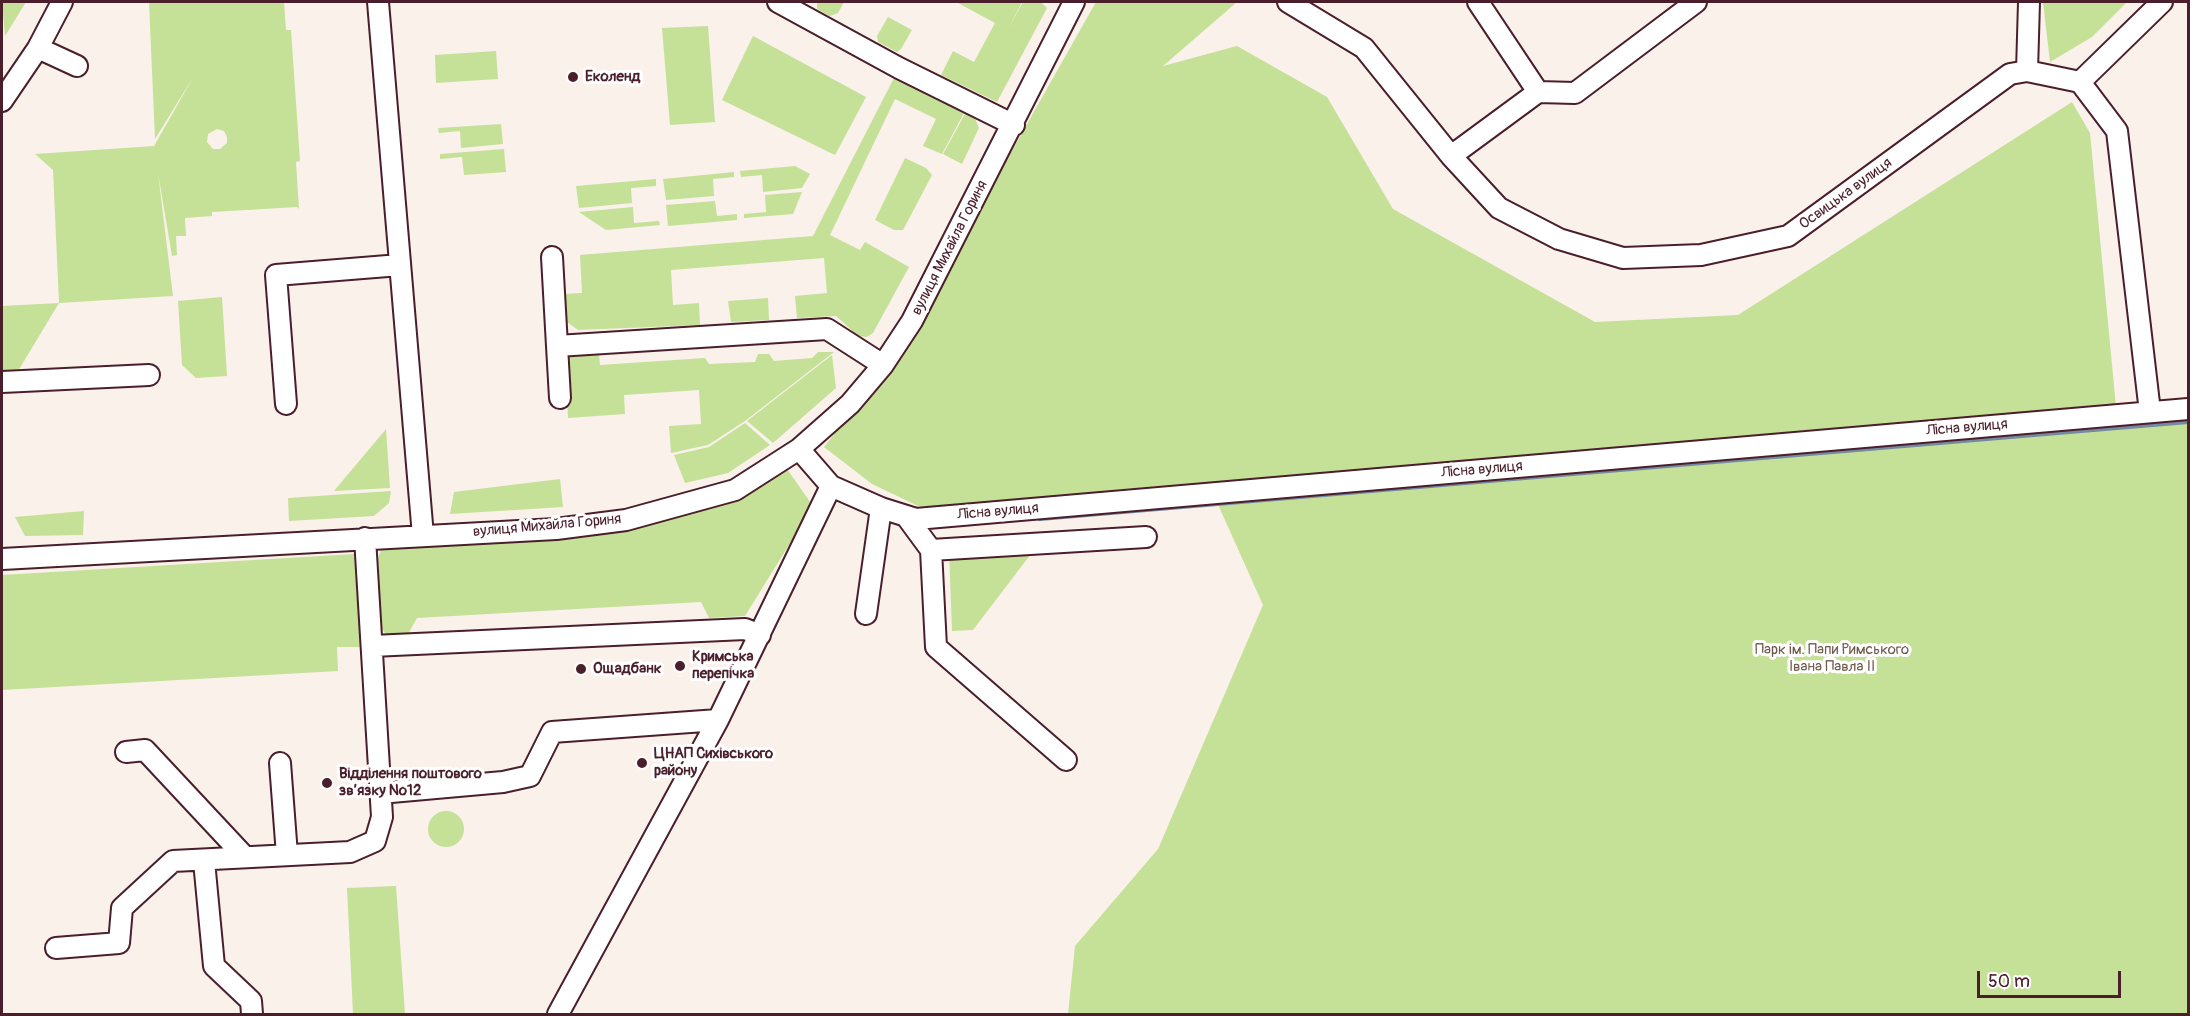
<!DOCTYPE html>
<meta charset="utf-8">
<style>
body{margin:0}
#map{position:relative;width:2190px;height:1016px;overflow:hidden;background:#faf1eb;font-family:Pangolin,sans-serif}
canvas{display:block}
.frame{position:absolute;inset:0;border:3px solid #4a1f2b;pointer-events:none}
.scale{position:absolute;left:1977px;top:971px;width:144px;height:27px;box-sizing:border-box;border:3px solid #4a1f2b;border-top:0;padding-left:8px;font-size:18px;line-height:21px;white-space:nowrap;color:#4a1f2b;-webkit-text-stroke:4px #fff;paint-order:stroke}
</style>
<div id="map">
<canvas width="2190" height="1016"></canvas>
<div class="frame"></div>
<div class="scale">50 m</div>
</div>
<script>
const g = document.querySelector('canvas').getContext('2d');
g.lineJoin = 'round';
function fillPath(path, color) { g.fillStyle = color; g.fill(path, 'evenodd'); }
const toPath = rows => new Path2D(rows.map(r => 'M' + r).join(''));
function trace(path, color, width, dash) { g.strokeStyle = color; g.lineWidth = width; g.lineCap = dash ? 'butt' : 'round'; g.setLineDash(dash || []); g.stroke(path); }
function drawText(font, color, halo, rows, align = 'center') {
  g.font = font + ' Pangolin,sans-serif'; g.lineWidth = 6; g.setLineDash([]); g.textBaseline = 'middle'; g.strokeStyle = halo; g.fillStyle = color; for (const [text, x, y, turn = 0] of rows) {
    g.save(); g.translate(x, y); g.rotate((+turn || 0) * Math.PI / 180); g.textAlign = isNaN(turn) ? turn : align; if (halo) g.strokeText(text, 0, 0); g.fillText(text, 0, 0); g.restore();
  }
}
fillPath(toPath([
 [2,2,26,2,5,36],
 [149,2,284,2,286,30,291,30,300,161,296,162,299,209,297,207,212,212,212,216,185,218,186,236,176,236,177,255,172,256,158,173,173,296,59,303,15,376,2,377,2,306,59,303,53,170,35,154,154,146,194,76,155,139],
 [217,129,224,131,227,137,227,143,220,149,213,149,207,142,208,134],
 [817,2,844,2,838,13,830,16,817,9],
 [956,2,1022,2,1008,29,1023,2,1041,2,1047,8,997,102,941,75,953,51,974,62,995,23],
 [1096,2,1237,2,1163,66,1237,46,1327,97,1393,209,1595,322,1738,315,2072,102,2090,133,2118,428,2188,423,2188,1014,1068,1014,1075,946,1158,849,1263,605,1212,491,935,514,872,484,824,447,893,361],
 [2043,2,2127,2,2092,37,2050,62],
 [888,17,912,30,901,49,897,52,878,42,877,36],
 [708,26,715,122,670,125,662,28],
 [753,36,866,97,835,155,722,100],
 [496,51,498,79,436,83,435,55],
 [895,76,966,109,942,154,923,146,936,119,895,99,830,235,860,250,865,242,909,267,873,333,867,337,858,336,836,316,797,318,795,296,827,293,824,258,671,270,673,305,699,303,700,325,578,330,563,319,563,294,582,293,580,255,813,236],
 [967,110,974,116,979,128,962,164,943,154],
 [501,124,503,144,461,148,460,131,439,133,438,128],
 [504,149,506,172,464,175,462,157,440,159,440,154],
 [905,158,926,168,932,175,903,230,894,230,875,220],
 [795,166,810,174,802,188,763,192,762,175,741,177,740,171],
 [734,172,734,177,713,179,714,196,666,200,663,179],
 [656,179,656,186,631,188,632,203,579,208,576,186],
 [802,192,793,214,744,218,744,214,766,212,765,195],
 [715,201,717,216,737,214,737,220,668,226,666,205],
 [633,207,634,223,659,221,660,225,606,230,579,212],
 [222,297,227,376,196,378,182,365,178,301],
 [768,298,769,320,731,322,728,301],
 [594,351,599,354,600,365,705,358,709,364,755,362,758,354,769,354,774,361,812,358,818,352,834,352,745,421,708,445,671,453,669,426,701,424,699,390,624,395,625,414,568,418,565,360,568,352],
 [832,355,836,388,773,443,747,421],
 [745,423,770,445,728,473,685,483,674,455,709,447],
 [386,429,390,488,334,491],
 [787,469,813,506,745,616,709,618,701,602,417,618,408,634,387,636,381,627,378,558,381,550,387,547,743,494],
 [560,479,563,507,450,514,454,492],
 [391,491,389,503,374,516,289,521,288,498],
 [84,511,83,535,25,536,15,517],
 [1037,546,973,630,952,631,949,551],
 [354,554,361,647,337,647,338,671,2,690,2,575],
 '428 829a18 18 0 1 1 36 0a18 18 0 1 1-36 0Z',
 [396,886,405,1014,353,1014,347,888]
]), '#c5e097');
trace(toPath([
 [1040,518,2188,421]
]), '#7589a2', 6);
const minor = toPath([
 [378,2,423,536],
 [778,2,899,68,1014,125],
 [1288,2,1364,48,1451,156,1499,208,1559,239,1623,258,1701,255,1788,236,2010,74,2027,71,2080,82],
 [1478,2,1538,92],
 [38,48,77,66],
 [2027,71,2029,2],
 [2080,82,2117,131,2150,412],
 [2080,82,2162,2],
 [2,101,38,48,62,2],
 [1451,156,1538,92,1575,93,1696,2],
 [552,257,557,346,827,329,883,365],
 [557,346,560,398],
 [2,382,149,375],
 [286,404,276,275,400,265],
 [799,449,831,486,881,508,916,519,2188,409],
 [906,516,931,550,936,647,1066,760],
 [931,550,1146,537],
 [2,559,556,529,626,520,735,490,799,449,850,404,883,365,912,321,1074,2],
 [866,614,881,508],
 [372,646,745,629,760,635],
 [126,752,145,750,245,857],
 [280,763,287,855],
 [380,793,503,782,530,776,552,732,718,720],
 [204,861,214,966,251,1001,252,1014],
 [56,948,119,943,122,908,173,861,350,852,375,841,382,817,365,538],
 [558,1014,718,720,831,486]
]);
trace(minor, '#4a1f2b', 24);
trace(minor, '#fff', 20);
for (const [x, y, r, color] of [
 [573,77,6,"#4a1f2b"],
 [680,666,6,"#4a1f2b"],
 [581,669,6,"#4a1f2b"],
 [642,763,6,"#4a1f2b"],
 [327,783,6,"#4a1f2b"]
]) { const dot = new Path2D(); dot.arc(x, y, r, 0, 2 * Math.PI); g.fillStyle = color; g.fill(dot); trace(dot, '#fff', 2); }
drawText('bold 15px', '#4a1f2b', '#fff', [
 ["Еколенд",585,77],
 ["Кримська",692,657],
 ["перепічка",692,674],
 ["Ощадбанк",593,669],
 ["ЦНАП Сихівського",654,754],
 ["району",654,771],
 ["Відділення поштового",339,774],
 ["зв’язку №12",339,791]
], 'left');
drawText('15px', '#4a1f2b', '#fff', [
 ["Освицька вулиця",1846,194,-36],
 ["вулиця Михайла Гориня",950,248,-63],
 ["Лісна вулиця",1967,428,-5],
 ["Лісна вулиця",1482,470,-5],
 ["Лісна вулиця",998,512,-5],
 ["вулиця Михайла Гориня",547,526,-5]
]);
drawText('15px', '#6f594b', '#fff', [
 ["Парк ім. Папи Римського",1832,650],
 ["Івана Павла ІІ",1832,667]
]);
</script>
